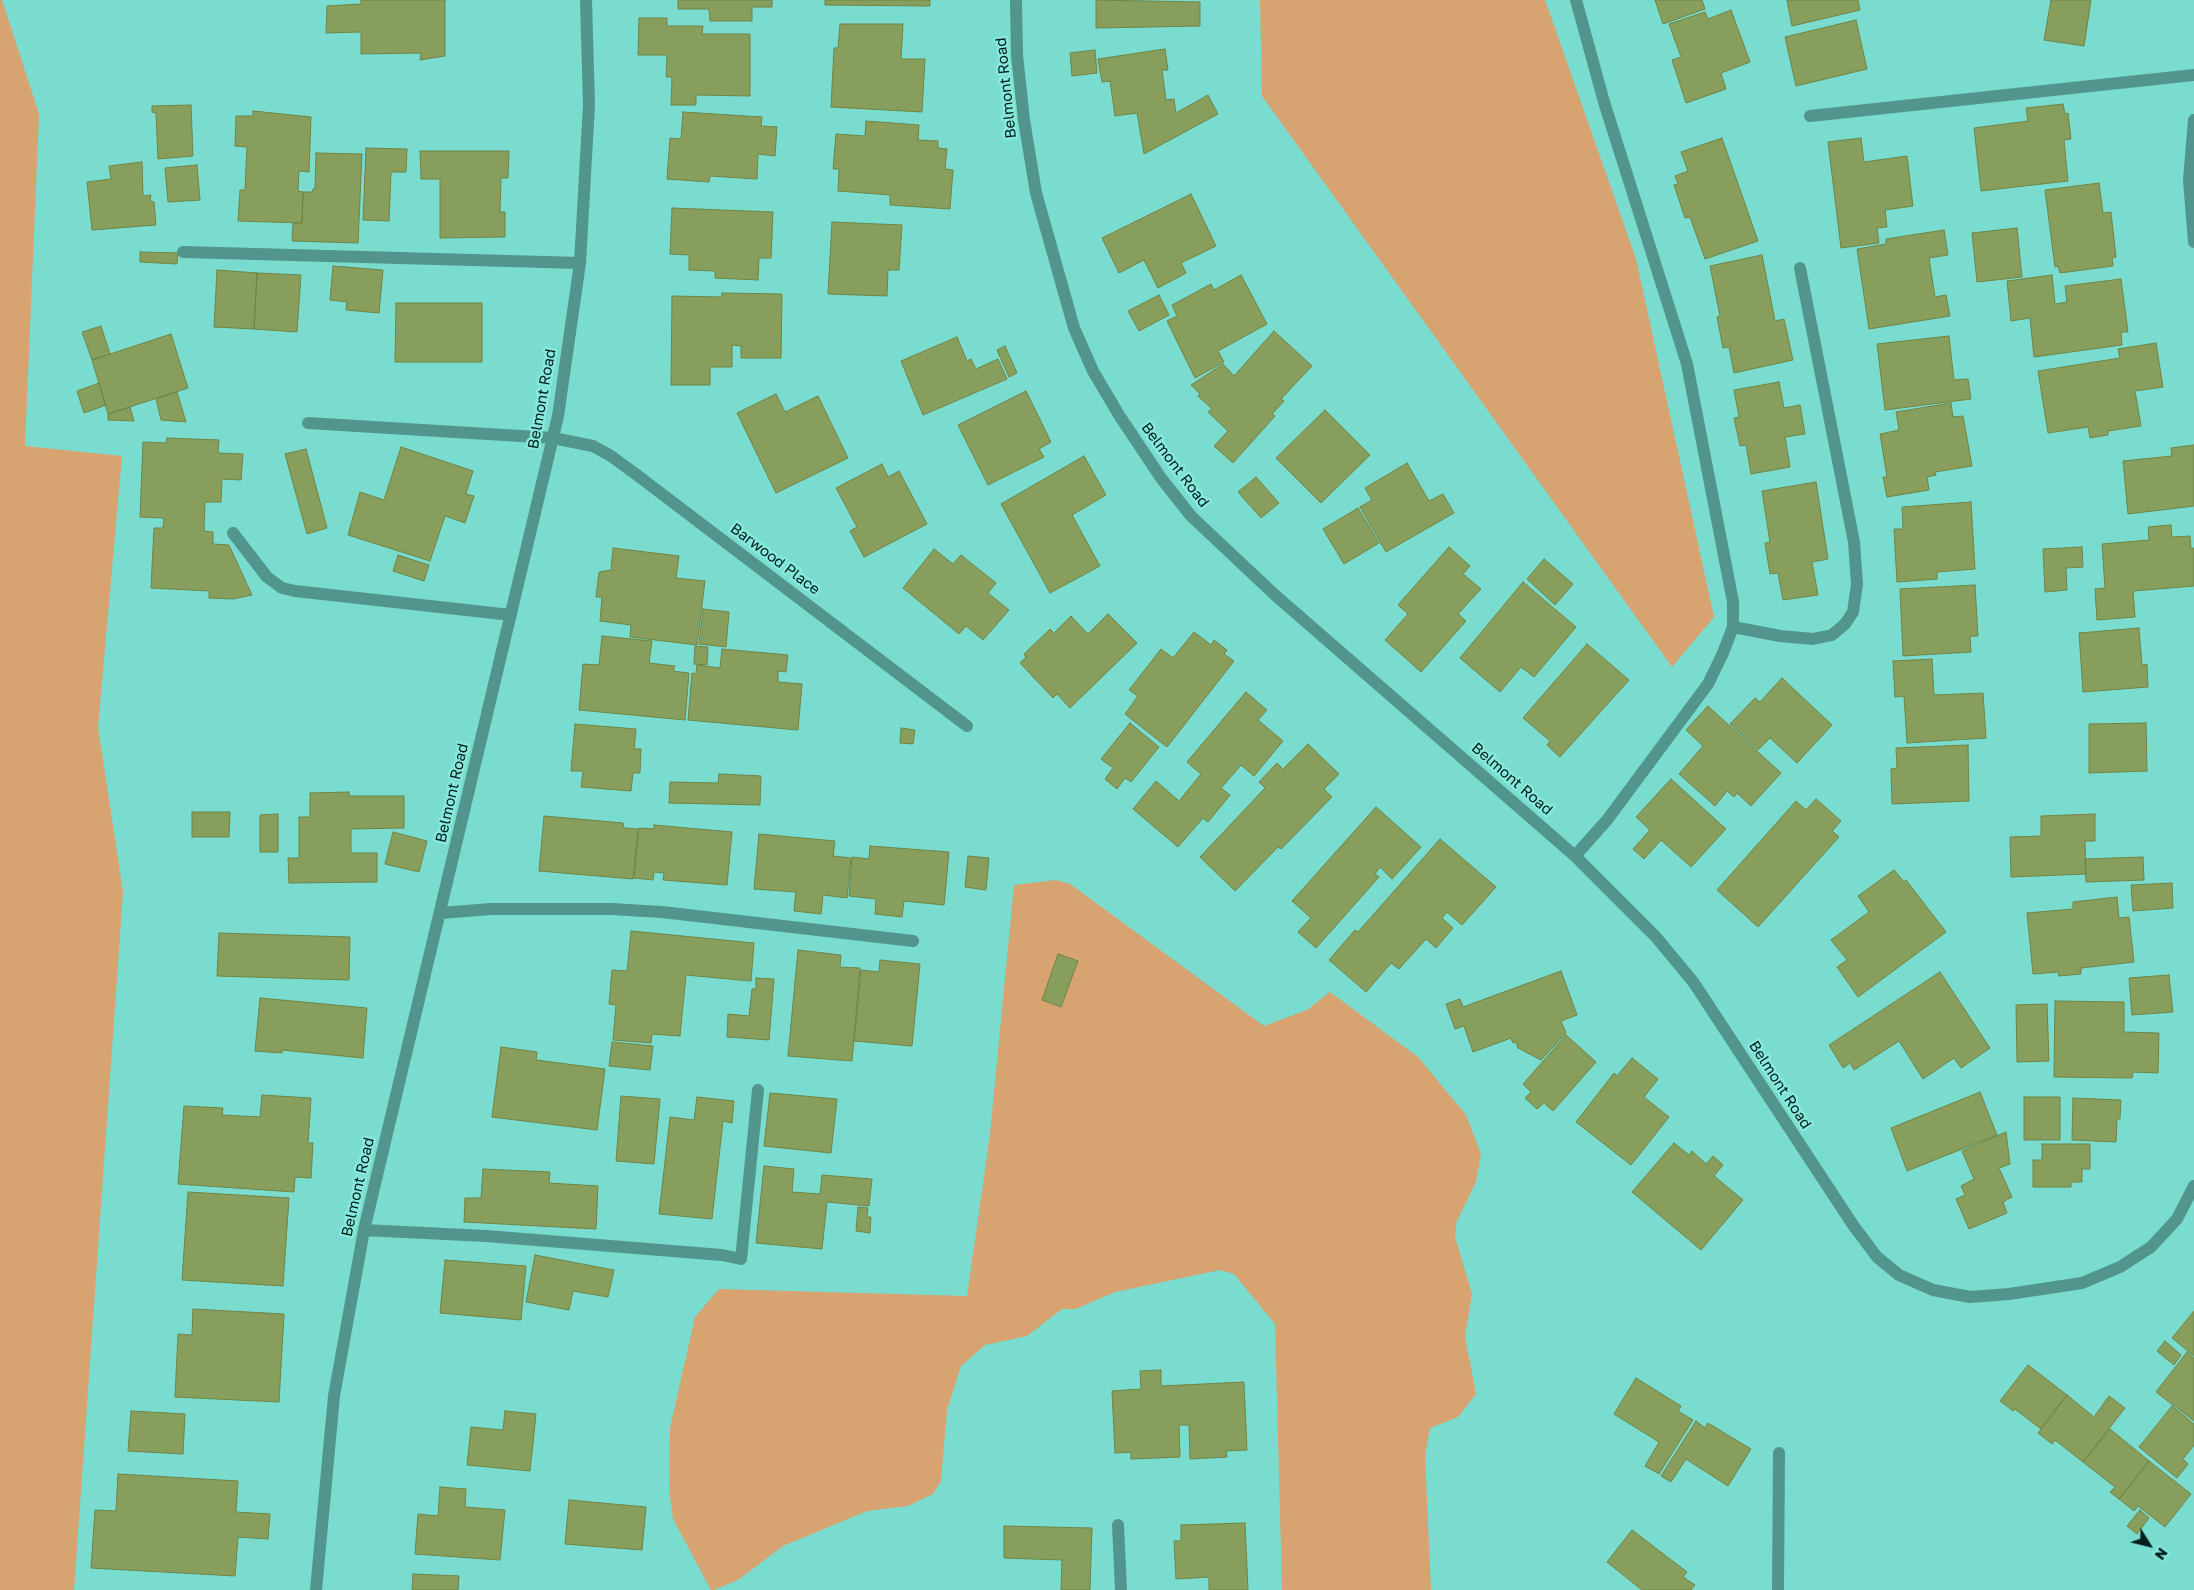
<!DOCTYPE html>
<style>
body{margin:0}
#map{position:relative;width:2194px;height:1590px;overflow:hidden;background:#7adbcf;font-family:"Golos Text",sans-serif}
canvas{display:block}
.north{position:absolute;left:2124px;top:1520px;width:50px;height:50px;-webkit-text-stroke:4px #87e8dc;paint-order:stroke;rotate:126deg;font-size:14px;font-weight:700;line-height:20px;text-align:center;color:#001f1b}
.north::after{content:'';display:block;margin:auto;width:18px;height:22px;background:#001f1b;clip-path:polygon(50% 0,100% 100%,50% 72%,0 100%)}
</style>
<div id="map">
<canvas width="2194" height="1590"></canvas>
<div class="north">N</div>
</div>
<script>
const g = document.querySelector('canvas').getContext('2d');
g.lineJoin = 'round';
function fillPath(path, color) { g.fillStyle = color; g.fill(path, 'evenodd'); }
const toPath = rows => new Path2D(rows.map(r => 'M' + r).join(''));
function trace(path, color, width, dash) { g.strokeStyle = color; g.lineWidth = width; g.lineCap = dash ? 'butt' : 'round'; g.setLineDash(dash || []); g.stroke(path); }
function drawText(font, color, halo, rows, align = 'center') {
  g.font = font + ' "Golos Text",sans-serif'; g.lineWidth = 5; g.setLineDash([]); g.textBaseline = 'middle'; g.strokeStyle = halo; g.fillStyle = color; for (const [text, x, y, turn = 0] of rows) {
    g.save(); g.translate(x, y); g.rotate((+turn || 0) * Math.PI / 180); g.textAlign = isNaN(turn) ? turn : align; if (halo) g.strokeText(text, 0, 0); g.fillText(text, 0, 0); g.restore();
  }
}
fillPath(toPath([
 [0,0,2,0,39,114,25,446,122,456,98,727,123,892,74,1590,0,1590],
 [1260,0,1545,0,1636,259,1714,617,1672,667,1262,96],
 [1056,880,1070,884,1264,1026,1307,1010,1330,992,1418,1057,1466,1115,1481,1154,1476,1182,1456,1223,1455,1237,1472,1294,1465,1337,1476,1394,1458,1417,1430,1428,1425,1456,1431,1590,1282,1590,1275,1324,1234,1274,1220,1270,1115,1292,1076,1309,1062,1309,1027,1336,985,1345,961,1366,947,1410,941,1481,933,1494,908,1506,867,1511,783,1546,738,1580,714,1590,711,1590,673,1519,669,1490,670,1428,695,1317,719,1289,967,1296,990,1134,1014,885]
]), '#d7a370');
const building = toPath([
 [361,0,445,0,445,56,420,60,421,53,361,54,361,32,326,33,327,6,361,4,361,0],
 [678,0,772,0,772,7,752,7,752,21,710,21,709,9,678,9,678,0],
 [825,0,930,0,930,6,825,5,825,0],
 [1096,0,1200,2,1200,26,1096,28,1096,0],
 [1655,0,1702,0,1705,9,1663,24,1655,0],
 [1787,0,1858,0,1860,10,1792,26,1787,0],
 [2051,0,2091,0,2084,46,2044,40,2051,0],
 [1731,10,1750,62,1721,73,1726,89,1686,103,1672,60,1681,57,1669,24,1705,12,1708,19,1731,10],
 [639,18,667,18,667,26,703,26,702,34,750,34,750,96,696,95,696,105,671,105,672,77,666,77,667,55,638,55,639,18],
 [1856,20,1867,69,1796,86,1785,37,1856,20],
 [840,24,903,24,901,59,925,59,922,112,831,107,834,48,838,48,840,24],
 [1165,49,1168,70,1162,70,1166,100,1174,99,1176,113,1208,95,1218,114,1144,154,1137,113,1115,116,1110,81,1102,82,1098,59,1165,49],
 [1095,50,1097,73,1072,76,1070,53,1095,50],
 [2063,104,2065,114,2068,113,2071,139,2064,140,2068,181,1981,191,1974,128,2028,121,2026,108,2063,104],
 [191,105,193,156,158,159,156,113,152,112,152,106,191,105],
 [253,111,311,117,309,172,299,171,298,191,303,192,302,223,238,221,240,190,245,190,247,147,235,146,236,116,253,116,253,111],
 [683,112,762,117,761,126,777,127,775,156,758,154,757,179,710,176,709,182,667,179,670,138,681,139,683,112],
 [866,121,919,125,918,140,938,141,938,148,947,149,945,169,953,170,950,209,890,205,890,195,838,191,839,169,833,169,836,134,865,136,866,121],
 [1722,138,1758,241,1705,259,1690,217,1685,218,1674,185,1678,184,1675,176,1688,171,1681,152,1722,138],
 [1861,138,1864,162,1907,156,1913,206,1885,210,1887,227,1877,228,1879,243,1841,248,1828,142,1861,138],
 [366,148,407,149,406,172,391,172,389,221,363,220,366,148],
 [420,151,509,151,508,178,501,178,500,212,505,212,505,237,440,238,440,179,421,179,420,151],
 [316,153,362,154,358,243,292,241,293,223,302,223,303,192,312,192,313,189,315,189,316,153],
 [142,162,143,196,151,195,150,201,154,202,156,225,92,230,87,182,111,179,109,166,142,162],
 [197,165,200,200,168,202,165,168,197,165],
 [2099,183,2103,213,2111,212,2116,257,2112,258,2113,266,2060,273,2058,266,2055,267,2045,190,2099,183],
 [1191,194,1216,246,1181,263,1186,273,1158,288,1144,260,1119,273,1102,238,1191,194],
 [672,208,773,212,771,258,759,258,758,280,715,278,715,271,689,270,689,255,670,254,672,208],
 [832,222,902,225,899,270,888,270,887,296,828,294,832,222],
 [2017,228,2022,277,1977,282,1972,233,2017,228],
 [1944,230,1948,255,1929,258,1935,297,1946,295,1950,316,1869,329,1857,249,1886,244,1886,239,1944,230],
 [140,252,178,253,177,264,140,262,140,252],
 [1762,255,1775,321,1784,319,1793,360,1734,373,1729,347,1723,348,1717,317,1720,316,1710,266,1762,255],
 [333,266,383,270,379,313,346,310,347,302,330,300,333,266],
 [217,270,257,273,254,329,214,327,217,270],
 [257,273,301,275,297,332,254,329,257,273],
 [1241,275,1267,324,1218,351,1224,362,1195,378,1167,321,1177,316,1172,305,1211,284,1214,290,1241,275],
 [2052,275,2055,304,2067,302,2065,286,2121,279,2128,332,2121,332,2122,345,2034,357,2030,318,2011,321,2007,281,2052,275],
 [722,293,782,294,781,358,741,358,741,346,732,345,732,367,710,367,710,385,671,385,672,296,722,297,722,293],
 [1159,295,1169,315,1139,331,1128,311,1159,295],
 [396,303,482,303,482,362,395,362,396,303],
 [101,326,110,354,92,360,82,332,101,326],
 [1274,331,1312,366,1281,399,1284,401,1272,414,1275,416,1233,463,1214,446,1228,431,1208,412,1212,409,1198,396,1200,394,1191,385,1223,364,1234,376,1274,331],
 [171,334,188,388,108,414,92,360,171,334],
 [1949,336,1954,380,1968,379,1971,399,1885,410,1877,344,1949,336],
 [957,337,967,361,971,359,976,369,998,359,1007,379,923,415,901,361,957,337],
 [2156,343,2163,387,2135,391,2141,426,2108,431,2108,435,2090,438,2088,427,2048,433,2038,371,2120,358,2118,349,2156,343],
 [1005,346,1017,373,1009,377,997,350,1005,346],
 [1779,382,1784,408,1800,405,1805,434,1785,437,1790,467,1751,474,1746,445,1740,446,1734,418,1739,417,1734,390,1779,382],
 [99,383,106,405,84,413,77,391,99,383],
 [1026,391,1051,442,1039,449,1044,457,988,485,958,425,1026,391],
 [177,392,186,422,161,420,156,399,177,392],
 [776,394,785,412,818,396,848,458,776,493,737,413,776,394],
 [1951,403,1953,417,1963,416,1972,466,1935,472,1936,475,1927,477,1929,490,1887,497,1883,477,1887,477,1880,434,1899,430,1896,412,1951,403],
 [130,407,134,421,108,420,108,414,130,407],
 [1325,410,1370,455,1321,503,1276,458,1325,410],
 [167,438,219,440,218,453,243,454,241,480,222,479,221,502,205,502,204,531,213,532,213,544,229,545,252,595,233,599,209,598,209,591,151,588,154,528,163,528,164,518,140,517,143,442,166,443,167,438],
 [2194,445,2194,506,2128,514,2123,461,2172,456,2171,448,2194,445],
 [401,447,473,471,466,494,474,496,465,523,445,516,430,561,348,535,360,492,384,500,401,447],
 [306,449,327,528,307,534,285,454,306,449],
 [1084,456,1106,495,1072,515,1100,566,1050,593,1001,504,1084,456],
 [1407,463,1429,501,1443,494,1454,513,1386,552,1360,507,1372,500,1365,488,1407,463],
 [882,464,888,477,899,471,927,524,864,557,850,531,857,527,836,488,882,464],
 [1256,477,1279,503,1261,518,1238,492,1256,477],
 [1816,482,1828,559,1812,562,1818,595,1783,600,1778,573,1770,574,1765,543,1770,542,1762,491,1816,482],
 [1971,502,1975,569,1937,572,1937,579,1897,582,1894,529,1903,529,1902,507,1971,502],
 [1358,508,1379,543,1344,564,1323,529,1358,508],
 [2171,525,2172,537,2190,536,2191,549,2194,548,2194,586,2133,591,2135,617,2097,620,2095,589,2105,588,2102,544,2149,540,2148,527,2171,525],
 [1449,547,1470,566,1463,574,1481,589,1458,614,1466,621,1421,672,1385,640,1408,614,1398,605,1449,547],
 [2082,547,2083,567,2066,568,2067,590,2045,592,2043,549,2082,547],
 [613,548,679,556,676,578,705,581,697,645,630,637,631,625,600,621,602,597,596,597,599,572,611,570,613,548],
 [934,549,953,564,961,555,996,583,988,593,1009,610,983,640,966,626,959,634,903,588,934,549],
 [398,555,429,565,424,581,393,571,398,555],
 [1544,559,1573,584,1555,605,1527,579,1544,559],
 [1523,582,1576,627,1534,677,1521,667,1500,692,1460,658,1523,582],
 [1975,585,1978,636,1970,636,1971,652,1903,656,1900,589,1975,585],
 [703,609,729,612,726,647,699,644,703,609],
 [1108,614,1137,643,1070,708,1057,694,1053,698,1020,663,1026,657,1024,654,1050,629,1054,633,1071,616,1088,634,1108,614],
 [2139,628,2142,665,2147,664,2148,687,2083,692,2079,633,2139,628],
 [1194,632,1211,645,1214,640,1227,650,1224,654,1234,661,1167,747,1125,714,1138,696,1129,690,1161,649,1173,658,1194,632],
 [602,636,652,641,649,663,675,666,673,671,689,673,685,720,579,710,583,664,599,665,602,636],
 [1587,644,1629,680,1560,757,1547,745,1550,741,1523,718,1587,644],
 [695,646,708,647,707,665,694,664,695,646],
 [722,649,788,655,786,672,778,671,778,682,802,684,798,730,688,720,692,673,696,674,697,665,720,668,722,649],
 [1932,659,1934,695,1983,693,1986,738,1907,743,1904,696,1895,697,1893,661,1932,659],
 [1782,678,1832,725,1797,763,1770,738,1758,750,1730,724,1755,698,1760,702,1782,678],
 [1246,692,1267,710,1258,720,1283,741,1254,776,1241,765,1221,788,1230,795,1208,822,1203,818,1178,847,1133,809,1156,781,1179,801,1201,774,1187,762,1246,692],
 [1708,706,1781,773,1751,806,1737,793,1734,797,1727,791,1715,806,1679,774,1703,746,1686,730,1708,706],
 [1130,723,1159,747,1131,782,1125,778,1117,789,1105,779,1113,768,1101,759,1130,723],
 [2146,723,2147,771,2089,773,2089,724,2146,723],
 [575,724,636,729,634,749,641,749,640,773,633,773,631,791,581,787,583,771,571,771,575,724],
 [901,728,915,730,913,744,900,743,901,728],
 [1308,744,1339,774,1324,789,1332,797,1281,849,1278,847,1235,891,1200,857,1265,788,1259,782,1277,763,1283,769,1308,744],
 [1968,745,1969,801,1892,804,1891,769,1897,768,1896,748,1968,745],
 [719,774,761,776,760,805,669,803,670,782,718,783,719,774],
 [1671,779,1726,829,1691,867,1661,840,1644,859,1633,849,1650,830,1636,817,1671,779],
 [349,792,349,796,404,796,404,828,351,829,351,853,377,853,377,882,289,883,288,858,299,858,299,817,310,817,310,793,349,792],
 [1816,799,1841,821,1832,831,1839,837,1758,927,1717,890,1796,801,1806,810,1816,799],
 [1376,807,1421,847,1392,879,1380,867,1375,874,1379,877,1316,948,1298,932,1311,918,1292,901,1376,807],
 [192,812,230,812,229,837,192,837,192,812],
 [278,814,278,852,260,852,260,815,278,814],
 [2095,814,2095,841,2085,841,2086,874,2011,877,2010,837,2041,836,2041,816,2095,814],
 [544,816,623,823,624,828,638,829,633,879,539,871,544,816],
 [654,825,732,832,727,885,663,880,664,873,654,872,653,880,634,878,639,828,654,829,654,825],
 [393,832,427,841,419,872,385,864,393,832],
 [759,834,835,841,833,856,851,858,847,898,823,895,821,914,794,911,796,892,754,889,759,834],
 [1440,839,1496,887,1462,925,1447,912,1442,918,1453,928,1436,948,1426,939,1399,969,1391,963,1366,992,1329,960,1355,930,1358,932,1440,839],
 [870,846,949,852,944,905,904,901,902,917,875,914,876,899,849,896,852,857,869,859,870,846],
 [968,856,989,858,986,890,965,887,968,856],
 [2143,857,2144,880,2086,882,2085,859,2143,857],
 [1894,870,1904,882,1906,880,1946,932,1858,997,1837,967,1847,960,1831,940,1869,912,1858,896,1894,870],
 [2172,883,2173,908,2133,911,2131,885,2172,883],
 [2117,897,2119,918,2129,917,2134,962,2081,968,2081,974,2059,976,2058,972,2033,974,2027,913,2073,909,2073,902,2117,897],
 [631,931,754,943,751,981,686,975,680,1036,652,1034,651,1043,613,1040,616,1005,609,1004,612,970,627,971,631,931],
 [219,933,350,937,349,980,217,976,219,933],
 [798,950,841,955,840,967,860,968,852,1061,788,1056,798,950],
 [1058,954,1078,961,1061,1007,1042,1000,1058,954],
 [880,960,920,964,912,1046,854,1041,861,970,879,972,880,960],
 [1561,971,1577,1015,1561,1021,1566,1033,1541,1060,1518,1048,1516,1042,1513,1043,1511,1038,1473,1052,1464,1026,1455,1029,1446,1004,1460,999,1463,1007,1561,971],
 [1940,972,1990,1048,1961,1068,1954,1058,1923,1079,1899,1041,1854,1070,1850,1063,1843,1068,1829,1045,1940,972],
 [2169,975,2173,1012,2132,1015,2129,978,2169,975],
 [756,978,774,979,769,1040,727,1037,728,1014,749,1016,752,989,756,989,756,978],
 [260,998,367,1008,363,1058,282,1050,282,1053,255,1051,260,998],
 [2055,1001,2124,1002,2124,1032,2159,1033,2158,1073,2133,1072,2132,1078,2054,1077,2055,1001],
 [2047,1004,2049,1061,2017,1062,2016,1005,2047,1004],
 [1566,1035,1596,1062,1553,1111,1544,1103,1537,1109,1525,1098,1531,1092,1523,1084,1566,1035],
 [612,1042,653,1046,650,1070,609,1066,612,1042],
 [501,1047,537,1052,536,1060,605,1069,597,1130,492,1117,501,1047],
 [1632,1058,1658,1079,1644,1097,1669,1117,1631,1165,1576,1122,1614,1073,1617,1076,1632,1058],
 [1980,1092,1997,1135,1907,1171,1891,1128,1980,1092],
 [770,1093,837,1099,831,1153,764,1146,770,1093],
 [262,1095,311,1098,308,1143,313,1143,311,1178,295,1177,294,1192,178,1184,184,1106,223,1108,222,1115,260,1117,262,1095],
 [621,1096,660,1099,654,1164,616,1161,621,1096],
 [697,1097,734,1101,732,1123,723,1121,712,1219,659,1214,670,1117,694,1120,697,1097],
 [2024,1097,2060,1097,2060,1140,2024,1140,2024,1097],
 [2073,1098,2121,1100,2120,1119,2117,1119,2116,1142,2072,1140,2073,1098],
 [2006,1132,2010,1164,1999,1168,2012,1197,2003,1202,2007,1213,1969,1229,1956,1199,1965,1195,1961,1186,1974,1179,1962,1151,2006,1132],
 [1674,1143,1689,1155,1692,1151,1706,1164,1713,1156,1723,1165,1714,1176,1743,1200,1701,1250,1632,1192,1674,1143],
 [2042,1144,2090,1144,2090,1169,2082,1169,2082,1182,2071,1182,2071,1187,2033,1187,2033,1160,2042,1160,2042,1144],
 [764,1166,794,1169,792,1192,820,1194,822,1175,872,1179,869,1206,827,1202,822,1249,756,1243,764,1166],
 [483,1169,550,1172,549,1183,598,1186,596,1229,464,1222,465,1198,481,1198,483,1169],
 [188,1192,289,1198,283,1286,182,1280,188,1192],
 [858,1207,868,1208,867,1217,871,1217,870,1233,856,1231,858,1207],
 [535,1255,614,1270,608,1297,573,1291,569,1310,526,1302,535,1255],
 [445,1260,526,1266,521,1320,440,1313,445,1260],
 [193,1309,284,1314,279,1402,175,1397,178,1334,192,1335,193,1309],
 [2194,1311,2194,1356,2172,1338,2194,1311],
 [2165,1341,2181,1355,2174,1365,2157,1351,2165,1341],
 [2187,1352,2194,1358,2194,1421,2156,1392,2187,1352],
 [2028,1365,2067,1395,2041,1429,2015,1409,2013,1411,2000,1401,2028,1365],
 [1161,1370,1161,1386,1244,1382,1247,1450,1226,1451,1227,1457,1190,1459,1189,1425,1179,1425,1180,1457,1131,1459,1131,1452,1115,1453,1112,1391,1141,1389,1140,1371,1161,1370],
 [1636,1378,1681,1406,1678,1411,1693,1420,1659,1474,1645,1466,1659,1442,1614,1414,1636,1378],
 [2067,1395,2094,1417,2109,1396,2125,1408,2083,1462,2055,1440,2052,1444,2038,1433,2067,1395],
 [2172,1406,2194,1424,2194,1445,2183,1459,2188,1464,2177,1478,2139,1447,2172,1406],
 [131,1411,185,1414,183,1454,128,1451,131,1411],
 [505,1411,536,1414,530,1471,467,1465,471,1427,503,1430,505,1411],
 [1696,1421,1705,1428,1708,1423,1751,1449,1728,1486,1686,1459,1671,1482,1661,1476,1696,1421],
 [2110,1429,2149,1461,2119,1499,2110,1492,2115,1487,2083,1462,2110,1429],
 [2149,1461,2191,1494,2165,1527,2138,1506,2134,1511,2119,1499,2149,1461],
 [118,1474,238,1481,236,1512,270,1514,268,1539,238,1537,235,1576,91,1568,95,1510,116,1511,118,1474],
 [440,1487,466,1489,465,1507,505,1510,500,1560,415,1554,418,1514,438,1516,440,1487],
 [569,1500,646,1507,642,1550,565,1544,569,1500],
 [2140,1510,2149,1518,2137,1534,2127,1526,2140,1510],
 [1245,1523,1248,1590,1209,1590,1209,1577,1176,1579,1174,1541,1181,1541,1181,1525,1245,1523],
 [1004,1526,1092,1528,1090,1590,1061,1590,1062,1560,1004,1558,1004,1526],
 [1632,1530,1687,1572,1683,1577,1695,1585,1691,1590,1642,1590,1607,1562,1632,1530],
 [413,1574,459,1576,458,1590,412,1590,413,1574]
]);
fillPath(building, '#879e5d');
trace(building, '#6f8544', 1);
trace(toPath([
 [1016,0,1017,55,1024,120,1036,193,1074,328,1093,371,1119,415,1161,478,1191,516,1275,595,1575,856,1656,937,1694,983,1853,1225,1877,1257,1899,1275,1933,1290,1970,1297,2009,1294,2082,1283,2120,1267,2151,1247,2177,1219,2194,1186],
 [1810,116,2194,75],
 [2194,120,2189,180,2194,242],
 [183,252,580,263],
 [308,423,553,438,593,446,611,456,637,475,967,726],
 [233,533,267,577,282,588,295,591,511,615],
 [1733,627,1780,636,1813,639,1832,635,1845,624,1853,612,1857,584,1854,542,1800,268],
 [1575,856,1607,820,1708,684,1723,653,1733,627,1733,602,1687,364,1604,102,1576,0],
 [441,913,491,909,611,909,662,912,913,941],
 [364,1230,486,1236,722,1255,741,1259,758,1090],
 [1118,1525,1121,1590],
 [316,1590,334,1396,364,1230,558,416,580,263,589,105,586,0],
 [1778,1590,1779,1453]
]), '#51958d', 12);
drawText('15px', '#001f1b', '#87e8dc', [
 ["Belmont Road",1006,88,-96],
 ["Belmont Road",542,399,-80],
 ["Belmont Road",1175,465,53],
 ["Barwood Place",775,559,37],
 ["Belmont Road",1512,779,41],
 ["Belmont Road",452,793,-77],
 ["Belmont Road",1780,1085,57],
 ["Belmont Road",358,1187,-77]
]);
</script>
